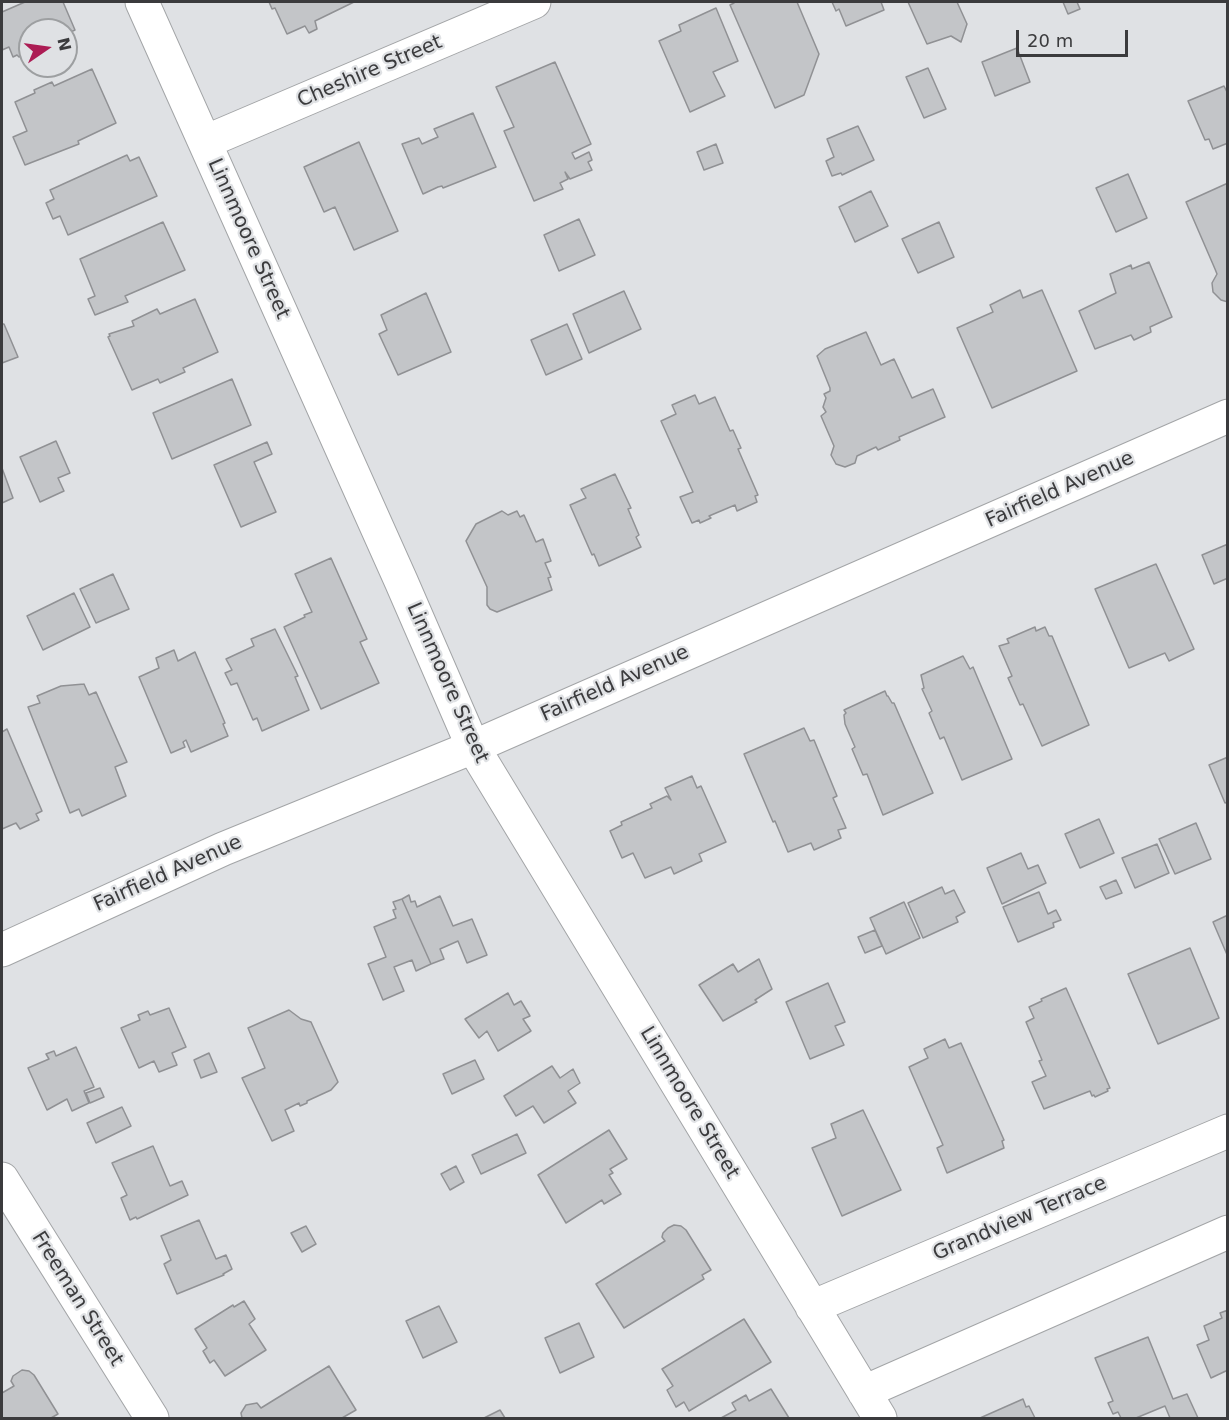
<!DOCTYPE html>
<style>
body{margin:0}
#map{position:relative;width:1229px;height:1420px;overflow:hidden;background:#dfe1e4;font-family:"DejaVu Sans",sans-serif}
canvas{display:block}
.frame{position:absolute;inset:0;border:3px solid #3b3b3d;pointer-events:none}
.north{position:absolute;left:18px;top:18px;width:60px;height:60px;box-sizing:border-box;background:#dfe1e4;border:2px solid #9d9fa1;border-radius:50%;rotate:77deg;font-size:16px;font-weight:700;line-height:24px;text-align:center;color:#3b3b3d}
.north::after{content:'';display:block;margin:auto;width:21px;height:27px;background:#ac1c54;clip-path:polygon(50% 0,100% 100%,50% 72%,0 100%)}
.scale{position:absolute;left:1016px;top:30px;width:112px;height:27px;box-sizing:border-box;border:3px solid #3b3b3d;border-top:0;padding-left:8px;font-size:18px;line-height:21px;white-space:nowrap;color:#3b3b3d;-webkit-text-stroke:4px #dfe1e4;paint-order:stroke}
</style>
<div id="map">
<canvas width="1229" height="1420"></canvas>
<div class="frame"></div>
<div class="north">N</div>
<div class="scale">20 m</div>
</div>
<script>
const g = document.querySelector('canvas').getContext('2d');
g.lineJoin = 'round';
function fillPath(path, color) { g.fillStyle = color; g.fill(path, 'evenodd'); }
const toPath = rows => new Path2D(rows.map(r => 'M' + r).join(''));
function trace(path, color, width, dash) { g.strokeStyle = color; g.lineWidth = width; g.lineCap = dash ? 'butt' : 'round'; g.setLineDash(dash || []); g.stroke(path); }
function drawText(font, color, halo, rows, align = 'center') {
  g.font = font + ' "DejaVu Sans",sans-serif'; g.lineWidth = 4.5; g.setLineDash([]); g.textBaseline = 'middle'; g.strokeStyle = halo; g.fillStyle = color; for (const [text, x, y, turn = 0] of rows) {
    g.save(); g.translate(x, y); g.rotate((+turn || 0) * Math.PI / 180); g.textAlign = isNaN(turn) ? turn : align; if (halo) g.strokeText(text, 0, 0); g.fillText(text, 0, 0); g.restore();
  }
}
const building = toPath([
 [25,2,63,2,75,30,66,34,66,30,30,30,30,53,19,57,17,55,13,57,9,47,2,50,2,12,25,2],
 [269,2,354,2,315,21,317,29,309,33,305,26,287,34,275,8,272,9,269,2],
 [733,2,797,2,819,54,804,95,775,108,730,5,734,3,733,2],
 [832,2,881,2,884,10,846,26,839,9,836,11,832,2],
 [908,2,957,2,967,24,961,42,951,36,927,44,908,2],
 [1063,2,1077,2,1080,9,1068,14,1063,2],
 [716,8,738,61,713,72,725,96,690,112,659,41,681,31,679,25,716,8],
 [1017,48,1030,82,995,96,982,62,1017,48],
 [555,62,591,144,572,153,575,159,589,152,592,160,588,162,592,170,570,179,565,172,568,179,560,183,563,189,534,201,504,131,514,127,496,87,555,62],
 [928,68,946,109,924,118,906,77,928,68],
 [92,69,116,123,78,141,79,144,25,165,13,137,27,131,15,102,35,93,34,90,52,82,54,86,92,69],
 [1224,86,1228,94,1228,143,1213,149,1209,139,1205,140,1188,101,1224,86],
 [473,113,496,167,443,188,442,186,438,187,423,194,402,144,419,138,422,144,438,137,434,129,473,113],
 [858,126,874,160,842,175,841,173,832,176,826,161,834,157,827,139,858,126],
 [359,142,398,231,354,250,335,207,324,212,304,167,359,142],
 [716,144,723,163,704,170,697,152,716,144],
 [127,155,130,161,139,157,157,196,68,235,60,216,53,219,46,203,54,199,50,190,127,155],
 [1128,174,1147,218,1116,232,1096,188,1128,174],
 [1228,183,1228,302,1221,300,1213,292,1212,283,1217,274,1215,269,1186,202,1228,183],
 [871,191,888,226,855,242,839,207,871,191],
 [579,219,595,255,559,271,544,235,579,219],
 [163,222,185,270,125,296,128,302,95,315,88,299,95,296,80,259,163,222],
 [939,222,954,257,918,273,902,239,939,222],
 [1149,262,1172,317,1150,327,1151,332,1134,340,1131,335,1095,349,1079,311,1116,293,1110,274,1131,265,1132,269,1149,262],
 [1020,290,1023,298,1042,290,1077,371,992,408,957,328,993,312,990,305,1020,290],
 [624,291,641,329,589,353,573,314,624,291],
 [426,293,451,352,398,375,379,334,387,330,381,315,426,293],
 [195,299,218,352,183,368,185,372,160,383,158,379,132,390,108,337,110,336,109,334,134,326,132,321,157,309,160,314,195,299],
 [2,324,4,324,18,357,2,363,2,324],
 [567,324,582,359,546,375,531,340,567,324],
 [866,332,881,365,894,359,912,398,933,389,945,417,899,437,900,440,878,450,876,447,857,456,855,463,845,467,836,464,831,455,834,446,821,416,826,412,823,407,826,398,824,394,830,391,830,388,817,356,825,349,866,332],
 [232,379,251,425,172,459,153,413,232,379],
 [695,395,699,404,715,397,730,431,733,430,741,448,738,449,758,495,755,496,757,502,737,511,735,505,709,516,711,518,700,523,699,520,692,523,680,497,693,492,661,421,676,414,672,405,695,395],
 [56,441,70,473,58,478,64,491,40,502,20,457,56,441],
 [267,442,272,454,254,462,276,512,241,527,214,465,267,442],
 [2,468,13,498,2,503,2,468],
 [615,474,631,508,628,509,639,535,636,537,641,547,599,566,594,554,592,555,570,505,586,498,581,489,615,474],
 [502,511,508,515,517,511,520,517,524,515,536,542,543,539,551,561,545,563,551,577,548,578,552,590,497,612,490,609,487,605,487,587,466,541,476,524,502,511],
 [1228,544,1228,578,1214,584,1202,555,1228,544],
 [331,558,367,639,360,642,379,683,321,709,284,627,305,617,304,615,312,612,295,574,331,558],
 [1156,564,1194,649,1169,661,1165,653,1129,668,1095,589,1156,564],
 [113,574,129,609,96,623,80,589,113,574],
 [74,593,90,627,43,650,27,616,74,593],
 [1035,627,1036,631,1045,627,1049,636,1052,636,1089,725,1042,746,1023,704,1020,705,1008,678,1012,676,999,646,1009,643,1007,639,1035,627],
 [275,629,298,676,295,677,309,710,262,731,257,718,253,720,237,683,231,685,225,673,232,670,226,659,254,646,251,639,275,629],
 [174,650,178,661,195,652,225,723,223,724,228,736,191,752,186,740,183,742,185,747,171,753,139,677,159,668,156,658,174,650],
 [963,656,970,669,973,667,1012,759,962,780,944,737,940,739,929,713,932,711,922,689,924,688,921,675,963,656],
 [84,684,89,695,96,692,127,762,115,767,126,796,82,816,79,809,70,813,28,707,40,703,37,696,61,686,84,684],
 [885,691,887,696,888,696,892,703,894,703,933,793,883,815,867,774,863,775,852,749,855,747,845,724,844,715,846,713,844,710,885,691],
 [804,728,810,741,814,740,837,796,833,798,846,828,838,830,841,838,814,850,811,843,788,852,775,821,773,822,744,754,804,728],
 [7,729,42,811,36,814,39,820,20,829,16,823,2,829,2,732,7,729],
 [1228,757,1228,802,1225,803,1209,765,1228,757],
 [692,776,697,788,701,786,726,842,699,854,702,861,674,874,671,867,645,878,633,853,622,858,610,831,622,825,621,822,652,808,650,804,667,796,671,800,665,788,692,776],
 [1099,819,1114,853,1080,868,1065,834,1099,819],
 [1196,823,1211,859,1175,874,1159,839,1196,823],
 [1157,844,1169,873,1135,888,1122,858,1157,844],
 [1021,853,1028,869,1038,865,1046,883,1002,904,987,868,1021,853],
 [1116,880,1122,893,1106,899,1100,887,1116,880],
 [942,887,945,894,954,890,965,912,956,917,958,922,923,938,908,903,942,887],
 [1039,892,1048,914,1056,910,1061,920,1053,923,1054,927,1018,942,1003,907,1039,892],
 [409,895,411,902,415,901,417,907,440,896,453,926,472,919,487,955,467,963,458,941,440,949,444,959,431,964,402,899,409,895],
 [402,899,431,964,416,971,412,960,394,967,404,991,383,1000,368,964,386,957,374,927,396,918,393,910,396,909,393,902,402,899],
 [904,902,920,938,886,954,870,918,904,902],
 [1228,915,1228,957,1213,922,1228,915],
 [875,930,882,946,865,953,858,937,875,930],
 [1190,948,1219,1018,1158,1044,1128,974,1190,948],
 [759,959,772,989,755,1000,757,1002,723,1021,699,985,733,964,738,972,759,959],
 [828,983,845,1022,835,1026,844,1045,810,1059,786,1002,828,983],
 [1066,988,1110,1088,1107,1089,1108,1091,1095,1097,1094,1095,1092,1096,1090,1091,1044,1109,1032,1082,1046,1076,1039,1061,1042,1060,1026,1022,1034,1018,1029,1007,1042,1001,1041,999,1066,988],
 [508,993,514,1005,521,1001,530,1016,523,1019,531,1031,498,1051,487,1031,479,1038,465,1019,508,993],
 [169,1008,186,1047,172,1053,177,1065,159,1072,154,1061,139,1068,121,1028,140,1020,138,1015,148,1011,150,1015,169,1008],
 [289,1010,301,1019,311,1022,338,1082,331,1090,307,1101,307,1103,300,1106,299,1103,285,1110,294,1131,272,1141,242,1078,265,1068,248,1028,289,1010],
 [945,1039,949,1048,961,1043,1004,1140,1002,1141,1004,1148,947,1173,937,1148,943,1145,909,1067,928,1058,924,1049,945,1039],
 [76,1047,94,1087,84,1091,89,1103,72,1111,67,1099,47,1110,28,1068,49,1059,46,1054,54,1051,56,1056,76,1047],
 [209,1053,217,1072,201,1078,194,1060,209,1053],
 [475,1060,484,1079,452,1094,443,1074,475,1060],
 [552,1066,560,1078,573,1069,580,1083,568,1091,576,1103,544,1123,533,1106,516,1116,504,1096,552,1066],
 [100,1088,104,1097,90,1103,86,1093,100,1088],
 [122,1107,131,1126,96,1143,87,1123,122,1107],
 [863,1110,901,1190,842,1216,812,1148,836,1138,831,1124,863,1110],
 [609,1130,627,1159,610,1169,613,1173,609,1175,621,1194,604,1204,602,1200,566,1223,538,1175,609,1130],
 [517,1134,526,1153,481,1174,472,1155,517,1134],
 [153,1146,170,1186,182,1181,188,1195,137,1219,136,1217,130,1220,121,1198,127,1195,112,1163,153,1146],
 [456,1166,464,1182,450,1190,441,1174,456,1166],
 [199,1220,216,1259,226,1255,232,1269,223,1274,224,1275,177,1294,164,1264,171,1260,161,1236,199,1220],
 [674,1225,681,1226,686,1230,711,1270,702,1275,704,1279,624,1328,596,1284,665,1241,662,1237,663,1233,668,1228,674,1225],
 [306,1226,316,1244,302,1252,291,1233,306,1226],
 [244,1301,255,1319,249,1324,266,1350,225,1376,214,1360,210,1363,203,1351,207,1348,195,1329,233,1305,234,1307,244,1301],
 [439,1306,457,1342,423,1358,406,1321,439,1306],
 [1228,1310,1228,1370,1211,1378,1197,1345,1209,1340,1204,1326,1222,1318,1220,1313,1228,1310],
 [744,1319,771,1362,689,1411,684,1402,676,1407,667,1390,673,1386,662,1369,744,1319],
 [579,1323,594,1357,560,1373,545,1338,579,1323],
 [1148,1337,1173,1399,1187,1394,1198,1418,1170,1418,1165,1406,1136,1418,1121,1418,1118,1412,1113,1414,1108,1403,1113,1401,1095,1358,1148,1337],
 [329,1366,356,1410,342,1418,242,1418,241,1413,246,1405,257,1403,261,1408,329,1366],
 [22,1370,29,1371,34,1375,58,1414,51,1418,2,1418,2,1393,14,1386,11,1381,13,1376,22,1370],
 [771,1389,789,1418,721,1418,736,1410,732,1403,746,1395,749,1401,771,1389],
 [1023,1399,1026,1407,1029,1406,1035,1418,980,1418,1023,1399],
 [500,1410,505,1418,484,1418,500,1410]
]);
fillPath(building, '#c3c5c8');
trace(building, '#909194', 1.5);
const minor = toPath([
 [142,2,401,581,473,747,880,1418],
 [205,142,534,2],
 [2,1179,152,1418],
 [812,1307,1228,1131],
 [864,1392,1228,1232]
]);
const major = toPath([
 [2,950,223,849,473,747,1228,416]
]);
trace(minor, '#a3a5a7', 35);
trace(major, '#a3a5a7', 35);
trace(minor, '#fff', 33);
trace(major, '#fff', 33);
drawText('20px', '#3b3b3d', '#dfe1e4', [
 ["Cheshire Street",370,72,-23],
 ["Linnmoore Street",248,239,66],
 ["Fairfield Avenue",1060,490,-24],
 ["Linnmoore Street",447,683,66],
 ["Fairfield Avenue",615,684,-24],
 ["Fairfield Avenue",168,874,-24],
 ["Linnmoore Street",689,1103,59],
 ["Grandview Terrace",1020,1219,-23],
 ["Freeman Street",77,1299,58]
]);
</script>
